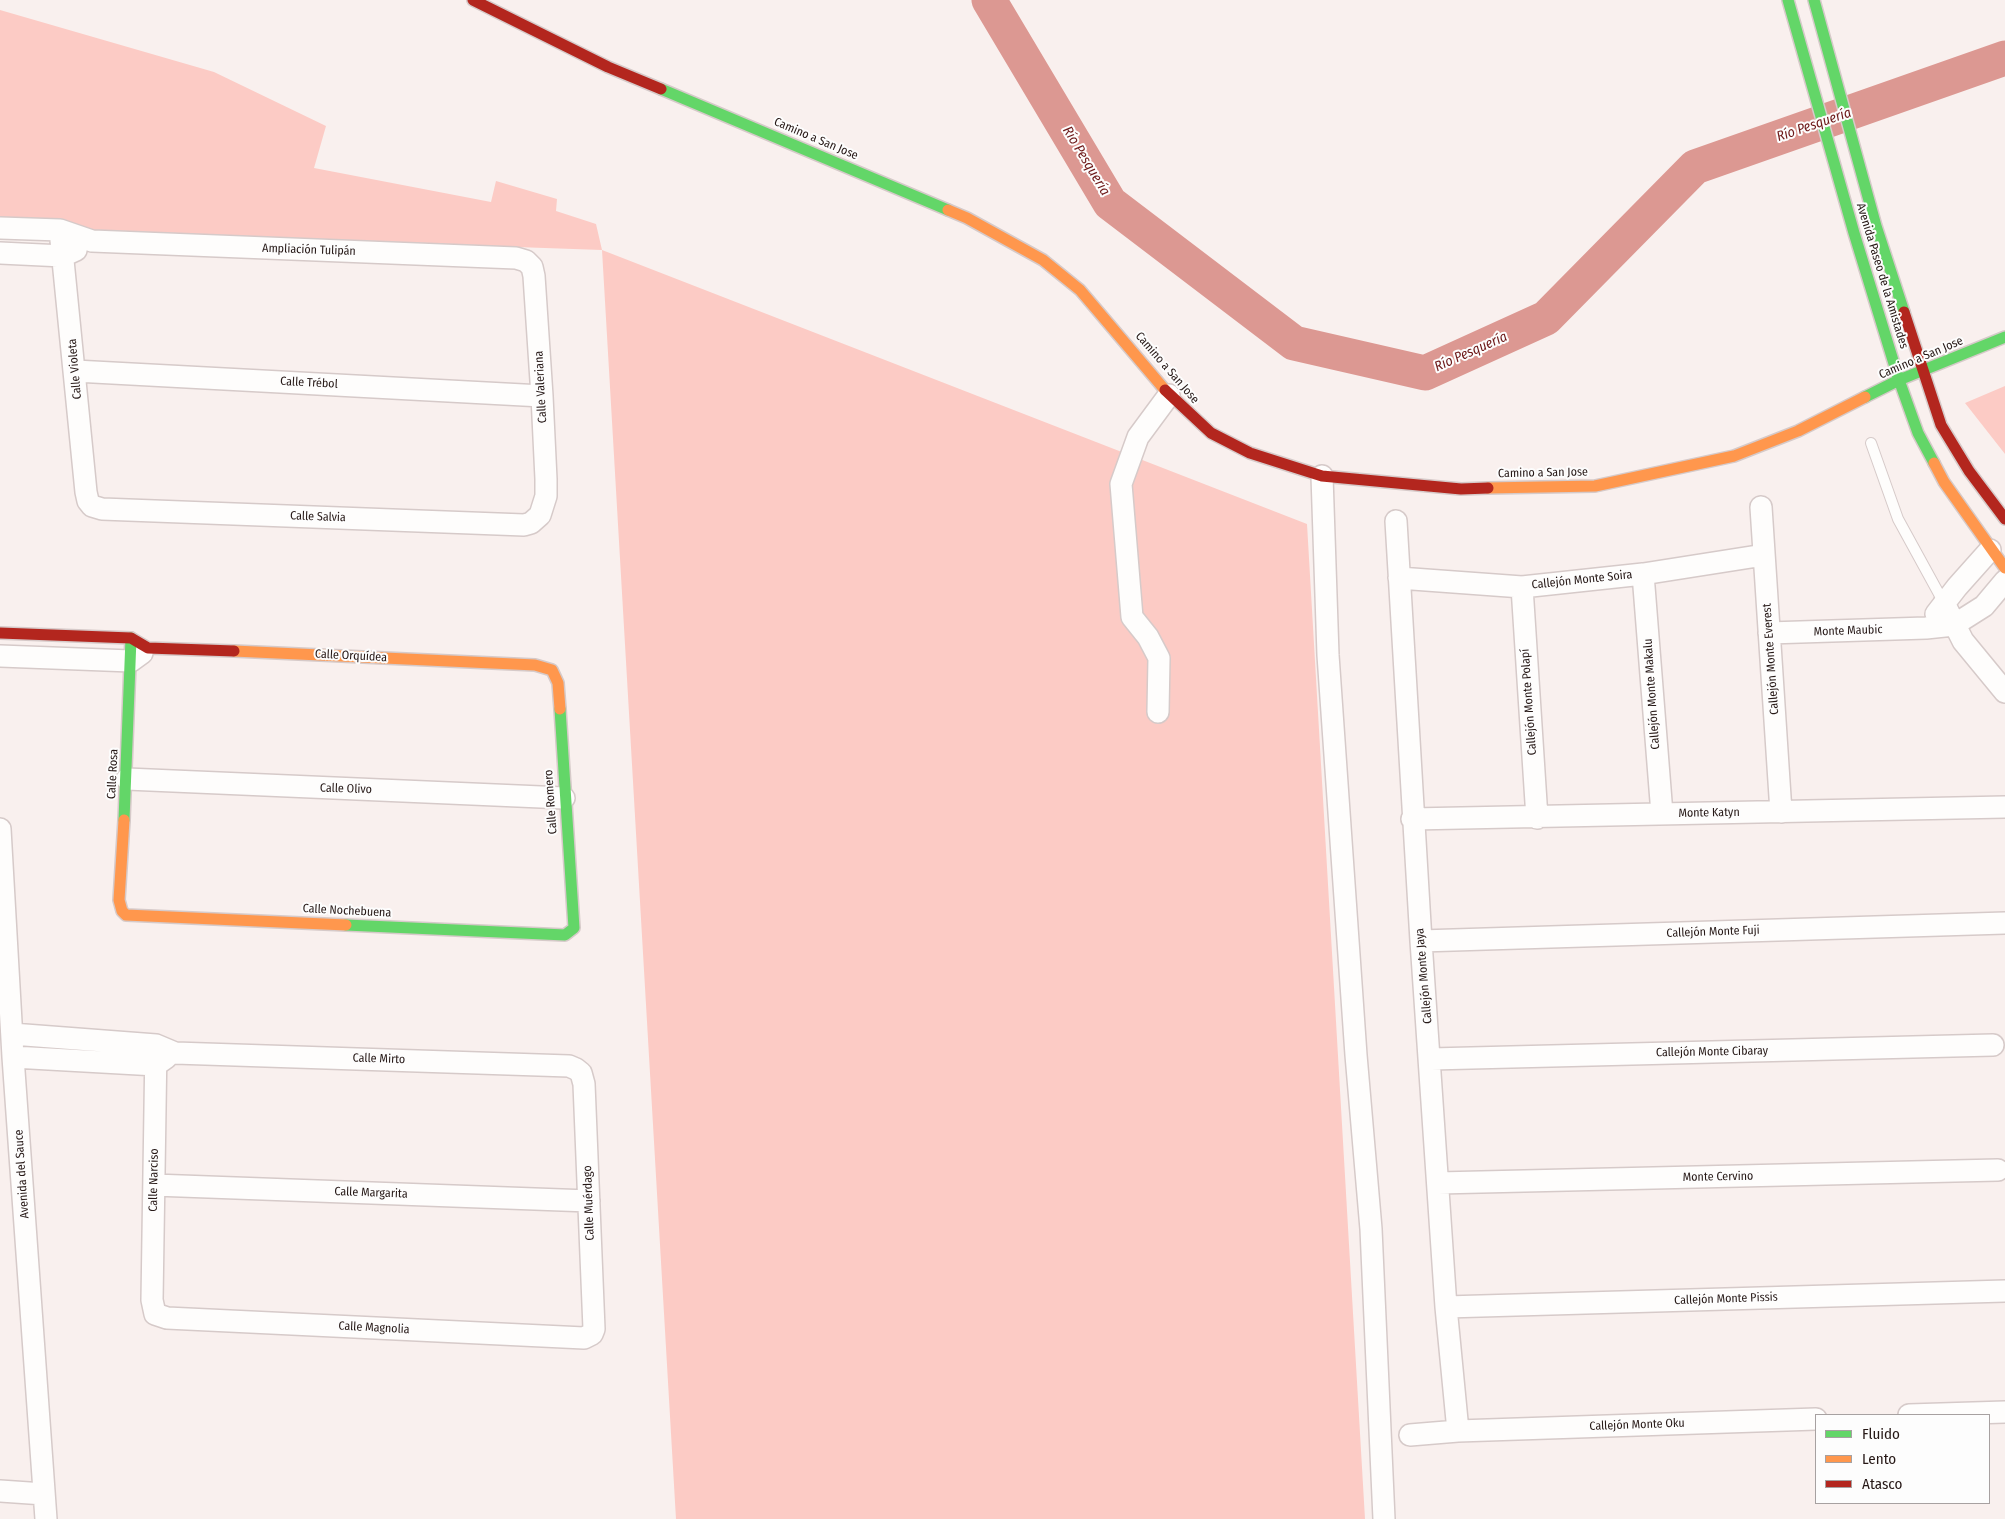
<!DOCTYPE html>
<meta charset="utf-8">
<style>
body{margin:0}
#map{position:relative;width:2005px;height:1519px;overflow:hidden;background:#f9f0ee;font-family:"Fira Sans Condensed",sans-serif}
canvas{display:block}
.legend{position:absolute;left:1815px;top:1414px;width:175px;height:90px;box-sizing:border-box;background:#fdfdfd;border:1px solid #a7a1a1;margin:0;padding:6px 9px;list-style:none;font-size:15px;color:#261816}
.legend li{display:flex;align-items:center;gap:10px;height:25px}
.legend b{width:25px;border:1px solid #a7a1a1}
</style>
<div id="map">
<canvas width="2005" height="1519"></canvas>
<ul class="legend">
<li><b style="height:6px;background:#63d668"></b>Fluido</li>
<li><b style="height:6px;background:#ff974d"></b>Lento</li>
<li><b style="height:6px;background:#b3261e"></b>Atasco</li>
</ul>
</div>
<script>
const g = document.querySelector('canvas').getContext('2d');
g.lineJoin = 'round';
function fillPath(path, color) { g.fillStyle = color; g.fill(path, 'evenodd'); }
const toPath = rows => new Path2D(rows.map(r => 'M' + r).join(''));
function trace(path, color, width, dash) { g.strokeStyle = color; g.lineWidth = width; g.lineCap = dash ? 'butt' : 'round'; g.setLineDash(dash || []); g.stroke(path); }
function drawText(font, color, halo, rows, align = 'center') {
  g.font = font + ' "Fira Sans Condensed",sans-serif'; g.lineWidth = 4; g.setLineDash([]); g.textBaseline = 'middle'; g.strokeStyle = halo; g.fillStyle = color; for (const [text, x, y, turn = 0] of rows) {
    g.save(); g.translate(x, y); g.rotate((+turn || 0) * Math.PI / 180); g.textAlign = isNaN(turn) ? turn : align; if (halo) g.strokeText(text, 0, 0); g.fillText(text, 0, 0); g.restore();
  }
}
fillPath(toPath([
 [0,10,214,72,326,126,314,168,491,202,496,181,557,199,556,211,596,224,602,250,1307,524,1365,1519,676,1519,602,250,0,229],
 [2005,386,2005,454,1965,403]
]), '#fccbc5');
trace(toPath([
 [989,0,1110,203,1294,343,1425,373,1546,318,1695,167,2005,58]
]), '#dc9892', 35);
const lane = toPath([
 [1871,443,1898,519,1944,603]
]);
const street = toPath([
 [0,228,60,230,92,241,516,258,526,261,532,267,534,276,542,396,546,479,546,496,540,515,531,523,524,525,102,509,92,506,88,501,86,492,60,230],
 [0,253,63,256,76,250],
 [75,371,542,396],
 [1322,476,1328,655,1356,1055,1371,1229,1384,1519],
 [1761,507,1781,812],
 [1396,521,1421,941,1446,1307,1458,1431],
 [1643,574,1662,814],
 [1399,578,1522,587,1643,574,1764,555],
 [1522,587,1537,818],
 [1944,603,1963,641,2005,692],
 [1936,614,1957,587,1990,550],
 [1769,633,1926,628,1954,625,1984,606,2005,581],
 [0,656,131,661,142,653],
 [1158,712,1159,658,1148,637,1132,617,1121,484,1138,437,1169,395],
 [127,779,564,798],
 [1412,819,2005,807],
 [0,829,13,1057,46,1519],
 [1421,941,2005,923],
 [12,1034,156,1045,175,1053,569,1066,576,1069,581,1073,584,1084,594,1329,592,1334,584,1338,167,1318,155,1314,152,1300,156,1045],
 [13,1057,156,1065,166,1058],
 [1431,1059,1993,1045],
 [1438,1183,1998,1170],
 [154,1185,589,1201],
 [1446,1307,2005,1291],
 [1909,1415,2005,1412],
 [1410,1435,1458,1431,1816,1419],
 [0,1491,44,1494]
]);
const fast = toPath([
 [1788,0,1854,233,1899,380,1918,433,1934,463],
 [1814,0,1876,226,1904,312],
 [661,89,948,210],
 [1865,397,1899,380,2005,337],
 [124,820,131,638],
 [346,925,565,935,574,928,560,709]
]);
const slow = toPath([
 [948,210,967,218,1043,260,1080,290,1165,390],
 [1934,463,1944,482,2005,568],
 [1488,488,1595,486,1734,456,1798,431,1865,397],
 [234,651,535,665,552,670,558,683,560,709],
 [124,820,119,900,122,911,126,915,346,925]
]);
const jam = toPath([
 [473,0,608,67,661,89],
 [1904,312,1941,425,1969,471,2005,519],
 [1165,390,1211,433,1250,453,1322,476,1461,489,1488,488],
 [0,633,131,638,148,648,234,651]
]);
trace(lane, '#d6cac9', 12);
trace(street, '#d6cac9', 24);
trace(fast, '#d6cac9', 14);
trace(slow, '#d6cac9', 14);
trace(jam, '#d6cac9', 14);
trace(lane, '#fefdfc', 10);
trace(street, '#fefdfc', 21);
trace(fast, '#63d668', 11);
trace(slow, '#ff974d', 11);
trace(jam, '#b3261e', 11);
drawText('12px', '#261816', '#fdfdfd', [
 ["Camino a San Jose",816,139,23],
 ["Ampliación Tulipán",309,250,2],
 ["Avenida Paseo de la Amistades",1882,276,73],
 ["Camino a San Jose",1921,358,-23],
 ["Camino a San Jose",1167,368,49],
 ["Calle Violeta",75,369,-95],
 ["Calle Trébol",309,383,3],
 ["Calle Valeriana",541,387,-93],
 ["Camino a San Jose",1543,473,-1],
 ["Calle Salvia",318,517,2],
 ["Callejón Monte Soira",1582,580,-6],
 ["Monte Maubic",1848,631,-2],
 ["Calle Orquídea",351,656,3],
 ["Callejón Monte Everest",1771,659,-94],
 ["Callejón Monte Makalu",1652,694,-94],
 ["Callejón Monte Polapí",1529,702,-94],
 ["Calle Rosa",113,774,-87],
 ["Calle Olivo",346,789,2],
 ["Calle Romero",551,802,-94],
 ["Monte Katyn",1709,813,-1],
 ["Calle Nochebuena",347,911,3],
 ["Callejón Monte Fuji",1713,932,-2],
 ["Callejón Monte Jaya",1424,976,-95],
 ["Callejón Monte Cibaray",1712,1052,-1],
 ["Calle Mirto",379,1059,2],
 ["Avenida del Sauce",22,1174,-94],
 ["Monte Cervino",1718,1177,-1],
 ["Calle Narciso",154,1180,-89],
 ["Calle Margarita",371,1193,2],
 ["Calle Muérdago",589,1203,-92],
 ["Callejón Monte Pissis",1726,1299,-2],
 ["Calle Magnolia",374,1328,3],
 ["Callejón Monte Oku",1637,1425,-2]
]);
drawText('italic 14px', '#6d1818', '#fdfdfd', [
 ["Río Pesquería",1814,125,-19],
 ["Río Pesquería",1086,161,59],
 ["Río Pesquería",1471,352,-24]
]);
</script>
